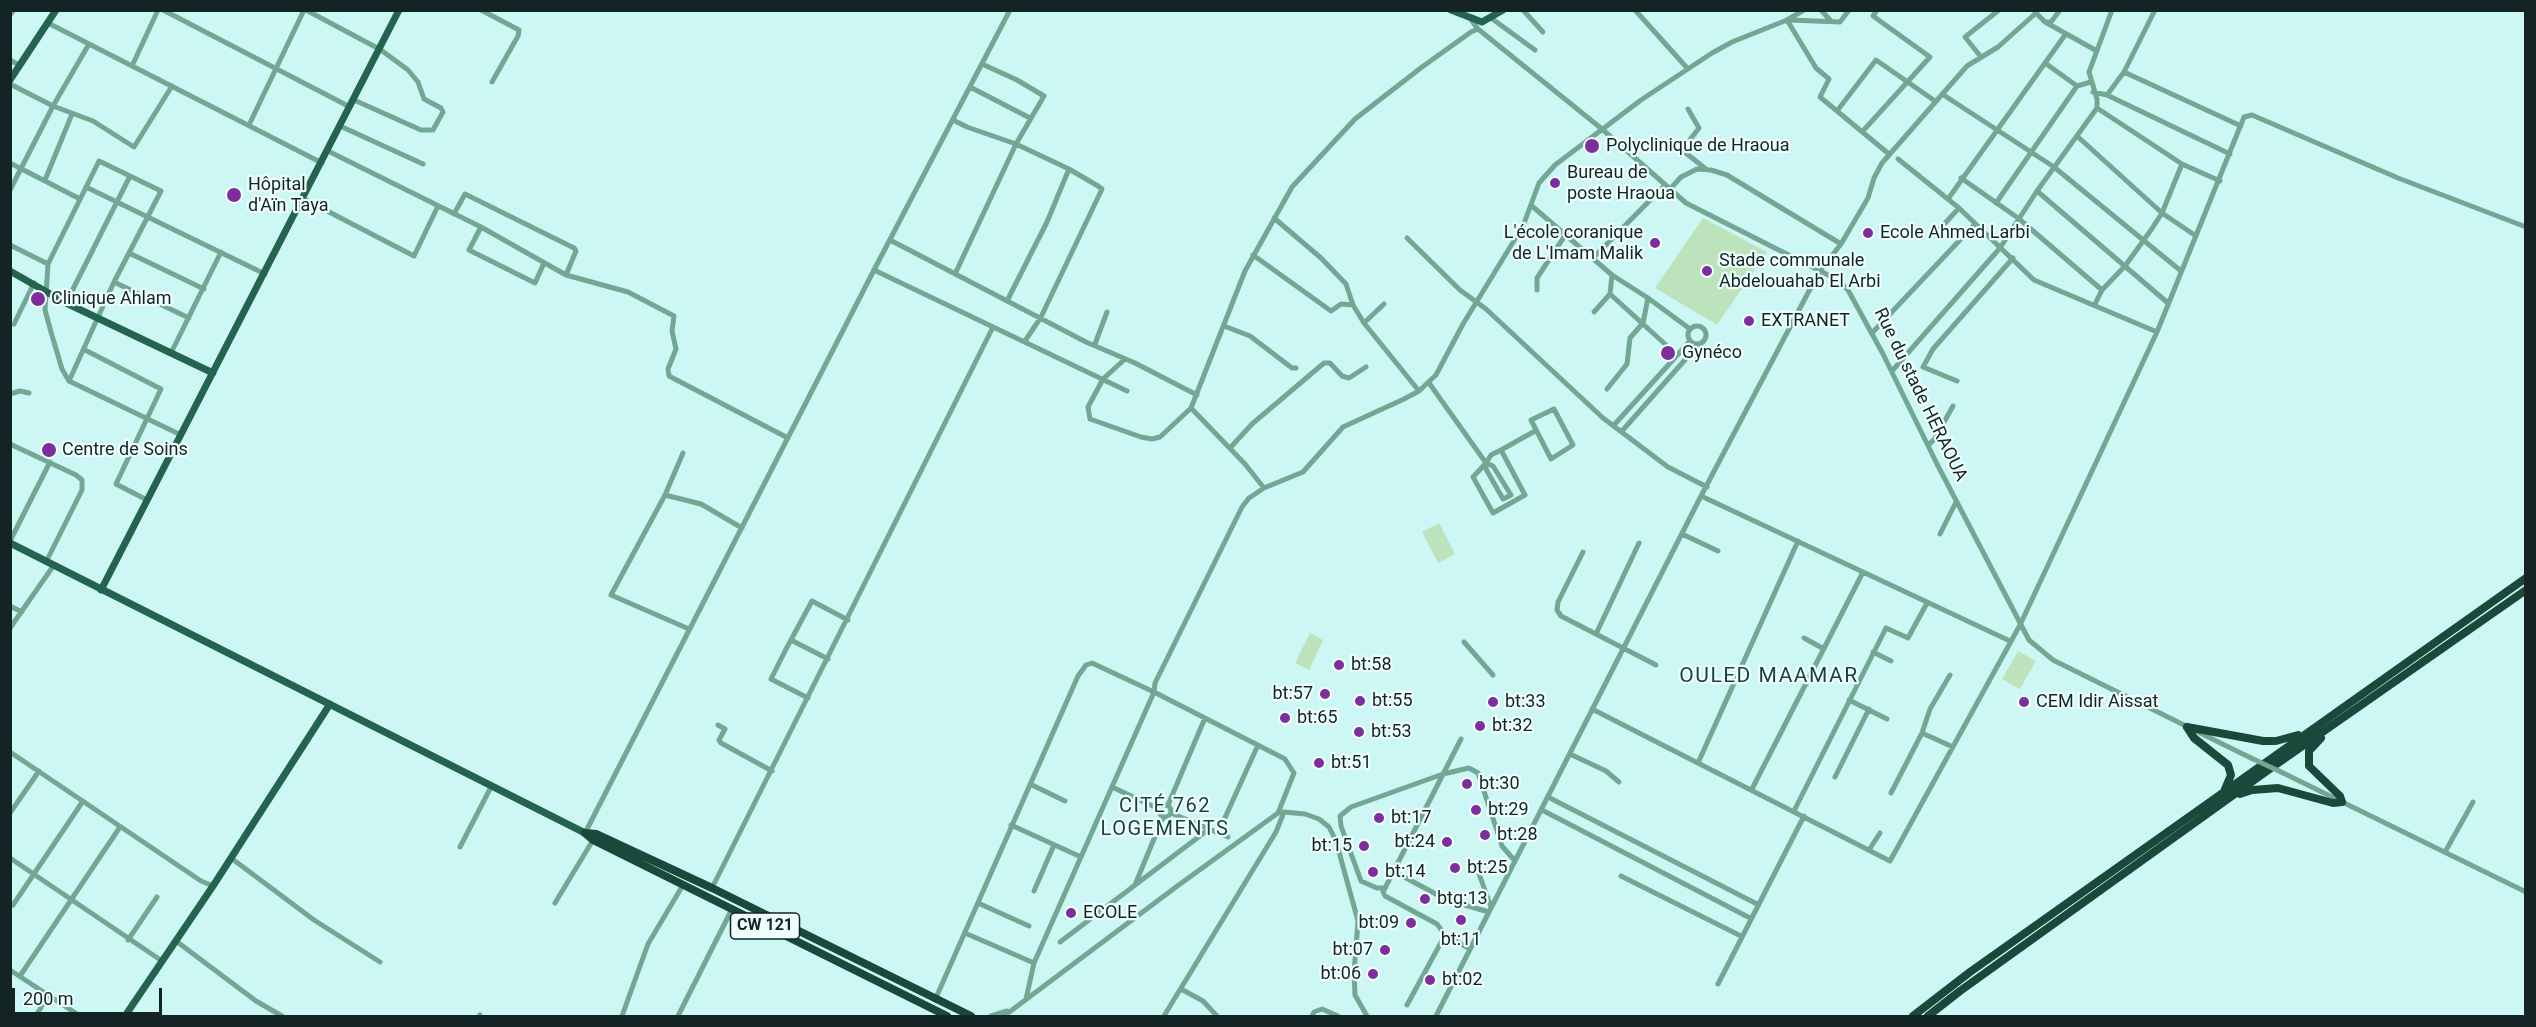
<!DOCTYPE html>
<meta charset="utf-8">
<style>
body{margin:0}
#map{position:relative;width:2536px;height:1027px;overflow:hidden;background:#cdf7f5;font-family:Roboto,sans-serif}
canvas{display:block}
.frame{position:absolute;inset:0;border:12px solid #142424;pointer-events:none}
.scale{position:absolute;left:12px;top:988px;width:150px;height:27px;box-sizing:border-box;border:3px solid #142424;border-top:0;padding-left:8px;font-size:18px;line-height:21px;white-space:nowrap;color:#142424;-webkit-text-stroke:4px #eefefd;paint-order:stroke}
</style>
<div id="map">
<canvas width="2536" height="1027"></canvas>
<div class="frame"></div>
<div class="scale">200 m</div>
</div>
<script>
const g = document.querySelector('canvas').getContext('2d');
g.lineJoin = 'round';
function fillPath(path, color) { g.fillStyle = color; g.fill(path, 'evenodd'); }
const toPath = rows => new Path2D(rows.map(r => 'M' + r).join(''));
function trace(path, color, width, dash) { g.strokeStyle = color; g.lineWidth = width; g.lineCap = dash ? 'butt' : 'round'; g.setLineDash(dash || []); g.stroke(path); }
function drawText(font, color, halo, rows, align = 'center') {
  g.font = font + ' Roboto,sans-serif'; g.lineWidth = 4.5; g.setLineDash([]); g.textBaseline = 'middle'; g.strokeStyle = halo; g.fillStyle = color; for (const [text, x, y, turn = 0] of rows) {
    g.save(); g.translate(x, y); g.rotate((+turn || 0) * Math.PI / 180); g.textAlign = isNaN(turn) ? turn : align; if (halo) g.strokeText(text, 0, 0); g.fillText(text, 0, 0); g.restore();
  }
}
fillPath(toPath([
 [1703,218,1767,252,1717,325,1655,288],
 [1439,523,1455,554,1438,563,1422,532],
 [1310,633,1323,640,1309,670,1295,663],
 [2018,651,2036,661,2020,689,2002,679]
]), '#bde3bc');
trace(toPath([
 [163,10,350,107],
 [306,10,381,50,408,70,418,82,424,99,441,108,443,112,433,130,421,130,354,100],
 [481,10,519,30,518,36,492,82],
 [1523,10,1543,32],
 [1635,10,1688,69],
 [1821,10,1830,20],
 [2035,12,2045,22,2051,22,2060,10],
 [10,15,14,10],
 [1491,18,1535,50],
 [1787,20,1816,68,1829,79,1820,97,1889,154],
 [1791,20,1840,22,1849,10],
 [1472,21,1478,29,1602,129,1686,203,1838,280,1848,290,1883,354,1937,464,2029,640,2053,660,2188,727],
 [2045,22,2097,51],
 [48,23,322,163],
 [1981,57,1965,37,1999,10],
 [10,60,19,65],
 [2045,63,2077,86],
 [982,64,1017,80,1044,96,1016,144,1069,169],
 [132,66,158,10],
 [2124,72,2241,126],
 [10,84,53,106,93,121,134,147,172,86],
 [970,87,1030,118],
 [2093,92,2107,95,2230,154],
 [1942,94,2054,167,2181,271],
 [2107,95,2124,72,2155,10],
 [2097,108,2182,164,2220,181],
 [1688,109,1699,128,1682,150,1706,169],
 [1837,111,1876,60,1935,101],
 [953,120,967,127,1016,144,955,274],
 [249,125,304,10],
 [340,126,423,164],
 [1862,132,1930,57,1873,16,1877,10],
 [2077,136,2162,213,2196,236],
 [328,151,481,227,566,275,628,292,674,316,672,331,676,349,668,369,669,376,788,438],
 [1898,159,1959,208],
 [10,163,80,199],
 [1961,178,2018,218,2102,290],
 [45,180,72,114],
 [86,187,265,274],
 [1670,189,1681,177,1697,169,1711,170,1727,175,1841,244],
 [10,190,53,106,89,44],
 [2037,191,2168,303],
 [304,199,414,256,438,206],
 [1948,199,2065,35],
 [1996,203,2077,86,2091,82],
 [1532,206,1612,275,1648,298,1643,323,1630,338,1627,364,1607,389],
 [454,214,465,194,574,248,576,251,566,275],
 [1274,218,1321,258,1346,284,1353,305,1364,323,1419,391],
 [481,227,469,250,535,283,544,263],
 [1936,233,1959,208,2034,280,2157,332],
 [1407,238,1460,290,1486,309,1603,418,1668,467,1707,487],
 [890,240,1086,342,1135,363,1197,395],
 [10,245,48,264],
 [129,253,204,289],
 [1253,255,1331,311,1341,304,1353,305],
 [1594,257,1665,185],
 [874,270,1127,391],
 [1612,275,1610,294,1666,345],
 [114,282,189,318],
 [1537,290,1537,278,1566,234],
 [1648,298,1690,329],
 [1007,301,1047,222,1069,169,1098,186,1102,189,1041,317,1025,341],
 [66,303,130,176],
 [2095,304,2102,290,2125,266,2151,230,2162,213,2182,164],
 [1594,312,1610,294],
 [1364,323,1384,304],
 [14,324,34,283],
 [1224,326,1250,336,1292,368,1296,368],
 '1688 335a9 9 0 1 1 18 0a9 9 0 1 1-18 0Z',
 [1872,333,1975,224],
 [1095,344,1107,312],
 [85,350,161,389,116,484,147,500],
 [171,353,221,252],
 [1125,359,1103,379,1088,407,1090,419,1141,437,1152,439,1160,437,1191,408,1245,271,1292,187,1355,119,1422,67,1471,32,1478,29],
 [1892,371,2000,248,2037,191,2097,108,2097,99,2089,72,2112,10],
 [69,381,114,282,161,191,99,161,48,264,45,310,51,332,62,369,69,381,181,435],
 [1957,381,1923,367,1933,349,2013,258],
 [1429,383,1486,463,1473,477,1493,513,1525,495,1501,450,1535,431],
 [10,394,20,391,29,393],
 [1191,408,1245,464,1264,488],
 [1554,409,1573,445,1551,459,1531,420,1554,409],
 [1614,425,1690,341],
 [1622,431,1699,344],
 [10,444,76,475,82,480,82,490,46,562],
 [1928,445,1934,440,1953,406],
 [1230,448,1252,424,1324,363,1330,363,1342,376,1349,378,1366,367],
 [1486,463,1493,466,1511,495,1503,499,1486,469,1486,463,1491,455,1501,450],
 [665,495,683,453],
 [1701,496,2010,641],
 [1682,534,1718,551],
 [1940,534,1956,502],
 [10,541,50,462],
 [1583,552,1558,602,1557,610,1561,616,1656,665],
 [10,606,22,612],
 [10,628,54,565],
 [689,629,611,595,665,495,701,504,742,528],
 [1596,634,1639,543],
 [1804,638,1824,649],
 [791,640,828,659],
 [1464,642,1493,675],
 [1873,652,1891,661],
 [808,698,771,679,785,651,812,601,848,620],
 [1849,700,1887,719],
 [1592,709,1890,861,2020,625,2157,332,2244,117,2252,115,2398,178,2526,227],
 [718,725,725,729,719,740,721,743,772,771],
 [2196,731,2251,758],
 [1922,733,1930,709,1950,675],
 [1461,739,1383,892,1385,896,1437,924,1445,935,1470,949],
 [10,752,201,881,213,886],
 [1570,754,1606,771,1619,782],
 [1698,763,1798,541],
 [2279,771,2526,892],
 [1835,777,1869,709],
 [1030,784,1065,801],
 [1112,787,1159,809],
 [1752,789,1863,572],
 [1891,793,1922,733,1953,747],
 [1548,797,1757,904],
 '1159 811a6 6 0 1 1 12 0a6 6 0 1 1-12 0Z',
 [1168,805,1205,718],
 [1542,810,1750,918],
 [1794,811,1886,628,1908,638,1927,603],
 [10,813,39,771],
 [1171,813,1228,837],
 [1278,813,1294,773,1285,759,1154,692,1155,683,1242,507,1249,498,1264,488,1303,472,1343,427,1404,399,1419,391,1436,375,1463,324,1523,226,1539,183,1555,165,1641,100,1712,53,1732,42,1787,20,1804,10],
 [1011,825,1081,857],
 [585,833,874,270,1010,10],
 [1218,833,1258,745],
 [460,847,491,787],
 [1869,850,1880,833],
 [2445,852,2473,802],
 [10,858,162,961],
 [231,858,314,920,380,962],
 [1393,871,1447,900,1489,912],
 [1478,871,1491,907],
 [1621,876,1741,936],
 [1135,885,1163,817],
 [712,888,993,327],
 [1384,888,1377,888,1361,881,1341,826,1340,816,1351,807,1443,774,1469,768,1478,773,1502,846,1515,861],
 [1034,891,1054,845],
 [555,903,593,840],
 [978,903,1029,926],
 [13,905,83,801],
 [965,933,1034,963],
 [128,940,157,897],
 [176,941,256,1001,282,1016],
 [1060,942,1209,829],
 [10,970,80,1016],
 [20,976,120,827],
 [1718,984,1804,816],
 [1181,989,1203,1001,1217,1016],
 [935,1000,1078,676,1086,665,1092,663,1154,692,1034,963,1026,999],
 [1407,1005,1445,935],
 [36,1016,48,995],
 [479,1016,480,1015],
 [622,1016,648,944,683,885],
 [678,1016,732,909],
 [991,1016,1007,1011],
 [1004,1016,1176,887,1278,813,1284,812,1305,814,1319,819,1329,827,1336,841,1358,921,1354,973,1355,995,1367,1016],
 [1164,1016,1276,832,1284,812],
 [1312,1016,1314,1012,1322,1009,1338,1016],
 [1436,1016,1701,496,1819,272,1841,244,1868,198,1874,178,1882,163,1967,66,1998,47,2036,13]
]), '#71a793', 5);
trace(toPath([
 [1451,10,1482,22,1503,10],
 [10,80,56,10],
 [10,271,66,303,213,373],
 [10,543,585,833],
 [101,590,399,10],
 [125,1016,213,886,330,704]
]), '#24634f', 7);
trace(toPath([
 [2187,727,2263,741,2276,741,2298,735],
 [2187,727,2194,738,2228,765,2231,775,2225,789],
 [2240,794,2252,790,2278,788,2333,803,2342,802,2340,796,2309,766,2309,751,2321,738],
 [585,833,596,834,712,888,971,1016],
 [585,833,593,840,947,1016],
 [1913,1016,1970,972,2526,578],
 [1928,1016,1960,991,2271,768,2526,590]
]), '#1a483a', 8);
trace(toPath([
 [2251,758,2279,771]
]), '#71a793', 5);
for (const [x, y, r, color] of [
 [1592,146,8,"#7d2d9d"],
 [1555,183,6,"#7d2d9d"],
 [234,195,8,"#7d2d9d"],
 [1868,233,6,"#7d2d9d"],
 [1655,243,6,"#7d2d9d"],
 [1707,271,6,"#7d2d9d"],
 [38,299,8,"#7d2d9d"],
 [1749,321,6,"#7d2d9d"],
 [1668,353,8,"#7d2d9d"],
 [49,450,8,"#7d2d9d"],
 [1339,665,6,"#7d2d9d"],
 [1325,694,6,"#7d2d9d"],
 [1360,701,6,"#7d2d9d"],
 [1493,702,6,"#7d2d9d"],
 [2024,702,6,"#7d2d9d"],
 [1285,718,6,"#7d2d9d"],
 [1480,726,6,"#7d2d9d"],
 [1359,732,6,"#7d2d9d"],
 [1319,763,6,"#7d2d9d"],
 [1467,784,6,"#7d2d9d"],
 [1476,810,6,"#7d2d9d"],
 [1379,818,6,"#7d2d9d"],
 [1485,835,6,"#7d2d9d"],
 [1447,842,6,"#7d2d9d"],
 [1364,846,6,"#7d2d9d"],
 [1455,868,6,"#7d2d9d"],
 [1373,872,6,"#7d2d9d"],
 [1425,899,6,"#7d2d9d"],
 [1071,913,6,"#7d2d9d"],
 [1461,920,6,"#7d2d9d"],
 [1411,923,6,"#7d2d9d"],
 [1385,950,6,"#7d2d9d"],
 [1373,974,6,"#7d2d9d"],
 [1430,980,6,"#7d2d9d"]
]) { const dot = new Path2D(); dot.arc(x, y, r, 0, 2 * Math.PI); g.fillStyle = color; g.fill(dot); trace(dot, '#eefefd', 2); }
for (const [x, y, w] of [
 [765,926,69]
]) { const box = new Path2D(); box.roundRect(x - w / 2, y - 13, w, 26, 4.5); g.fillStyle = '#eefefd'; g.fill(box); trace(box, '#142424', 1.5); }
drawText('bold 16px', '#142424', null, [
 ["CW 121",765,926]
]);
drawText('18px', '#142424', '#eefefd', [
 ["Polyclinique de Hraoua",1606,146],
 ["Bureau de",1567,173],
 ["poste Hraoua",1567,194],
 ["Hôpital",248,185],
 ["d'Aïn Taya",248,206],
 ["L'école coranique",1643,233,"right"],
 ["de L'Imam Malik",1643,254,"right"],
 ["Ecole Ahmed Larbi",1880,233],
 ["Stade communale",1719,261],
 ["Abdelouahab El Arbi",1719,282],
 ["Clinique Ahlam",51,299],
 ["EXTRANET",1761,321],
 ["Gynéco",1682,353],
 ["Centre de Soins",62,450],
 ["bt:58",1351,665],
 ["bt:57",1313,694,"right"],
 ["bt:55",1372,701],
 ["bt:33",1505,702],
 ["CEM Idir Aissat",2036,702],
 ["bt:65",1297,718],
 ["bt:32",1492,726],
 ["bt:53",1371,732],
 ["bt:51",1331,763],
 ["bt:30",1479,784],
 ["bt:29",1488,810],
 ["bt:17",1391,818],
 ["bt:28",1497,835],
 ["bt:24",1435,842,"right"],
 ["bt:15",1352,846,"right"],
 ["bt:25",1467,868],
 ["bt:14",1385,872],
 ["btg:13",1437,899],
 ["ECOLE",1083,913],
 ["bt:09",1399,923,"right"],
 ["bt:11",1461,940,"center"],
 ["bt:07",1373,950,"right"],
 ["bt:06",1361,974,"right"],
 ["bt:02",1442,980]
], 'left');
drawText('18px', '#142424', '#eefefd', [
 ["Rue du stade HERAOUA",1920,395,64]
]);
g.letterSpacing = '1.5px';
drawText('20px', '#193f3e', '#eefefd', [
 ["CITÉ 762",1165,807],
 ["LOGEMENTS",1165,830]
]);
g.letterSpacing = '0px';
g.letterSpacing = '1.5px';
drawText('21px', '#193f3e', '#eefefd', [
 ["OULED MAAMAR",1769,677]
]);
g.letterSpacing = '0px';
</script>
